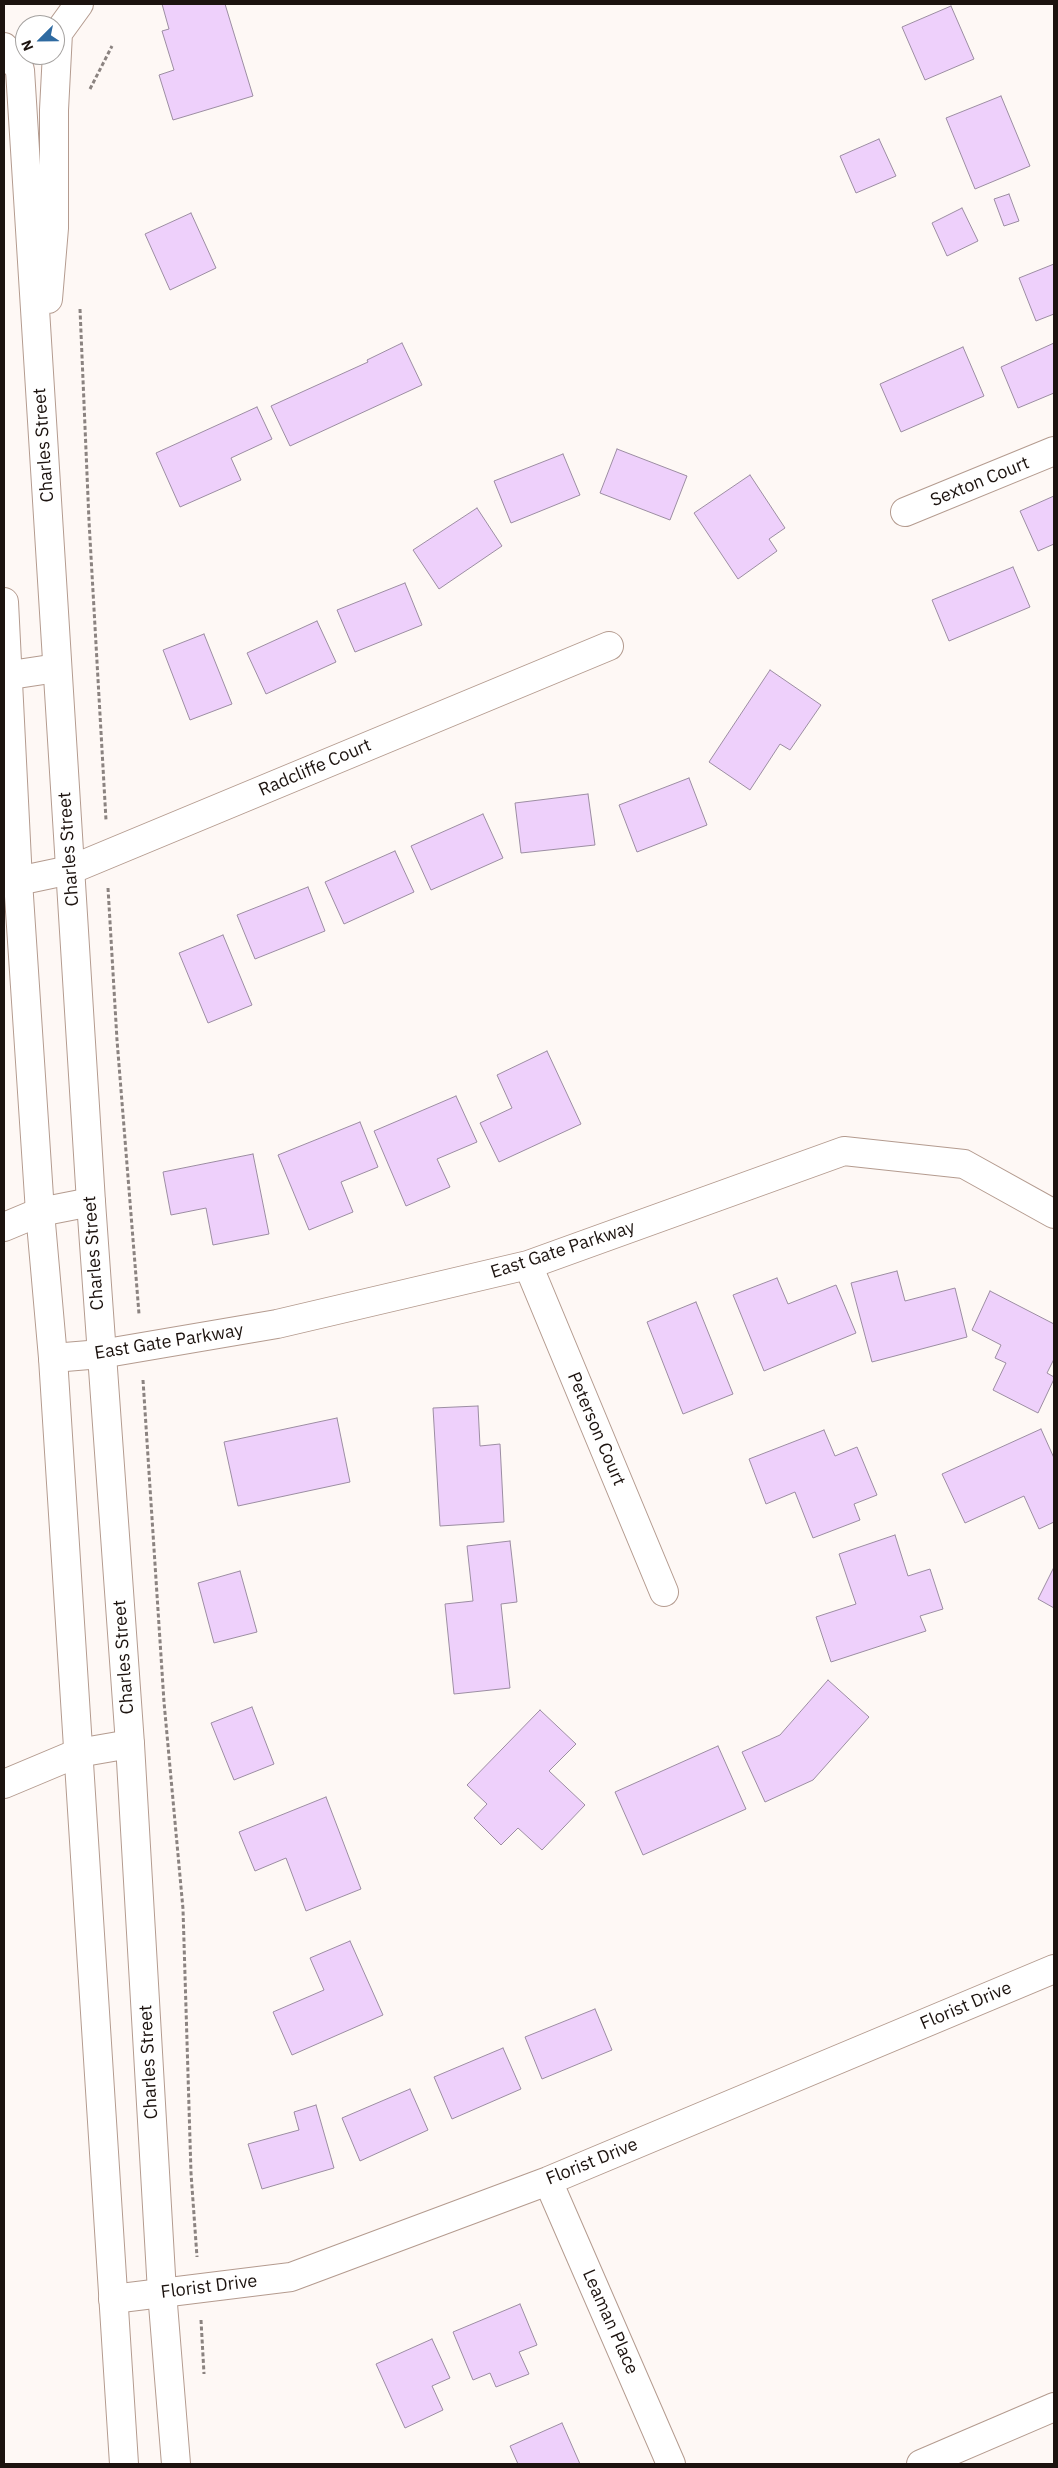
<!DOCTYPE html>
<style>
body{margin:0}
#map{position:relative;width:1058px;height:2468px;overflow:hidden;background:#fef8f5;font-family:"IBM Plex Sans",sans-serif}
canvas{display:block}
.frame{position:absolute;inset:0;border:5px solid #1c130f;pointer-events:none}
.north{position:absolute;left:15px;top:15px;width:50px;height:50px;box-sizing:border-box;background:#fff;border:1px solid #a4a19f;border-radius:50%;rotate:247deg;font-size:14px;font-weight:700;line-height:20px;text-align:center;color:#1c130f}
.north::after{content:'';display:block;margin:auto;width:18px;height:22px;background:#2e6aa1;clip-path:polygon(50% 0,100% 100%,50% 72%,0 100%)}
</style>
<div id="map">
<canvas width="1058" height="2468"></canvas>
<div class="frame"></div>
<div class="north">N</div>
</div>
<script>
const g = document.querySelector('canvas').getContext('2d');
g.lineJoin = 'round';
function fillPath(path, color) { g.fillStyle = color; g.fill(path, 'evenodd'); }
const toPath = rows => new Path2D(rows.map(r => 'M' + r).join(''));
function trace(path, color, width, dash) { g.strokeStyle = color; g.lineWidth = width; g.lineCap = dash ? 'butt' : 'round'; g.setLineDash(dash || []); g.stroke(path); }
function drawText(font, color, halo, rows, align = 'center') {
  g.font = font + ' "IBM Plex Sans",sans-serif'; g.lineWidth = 4; g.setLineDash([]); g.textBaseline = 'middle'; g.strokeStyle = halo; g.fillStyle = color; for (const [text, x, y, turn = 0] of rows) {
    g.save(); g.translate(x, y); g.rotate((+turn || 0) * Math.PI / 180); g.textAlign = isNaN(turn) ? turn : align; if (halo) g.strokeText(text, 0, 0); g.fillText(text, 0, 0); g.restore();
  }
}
const building = toPath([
 [162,4,225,4,253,96,173,120,159,75,174,70,162,31,169,29,162,4],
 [951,6,974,59,925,80,902,27,951,6],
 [1001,96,1030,166,975,189,946,118,1001,96],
 [879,139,896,176,856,193,840,156,879,139],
 [1009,194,1019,221,1004,226,994,199,1009,194],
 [962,208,978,241,947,256,932,223,962,208],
 [191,213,216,268,170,290,145,234,191,213],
 [1054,264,1054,314,1036,321,1019,278,1054,264],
 [402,343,422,385,290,446,271,406,368,362,367,360,402,343],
 [1054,343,1054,393,1018,408,1001,367,1054,343],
 [963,347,984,396,901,432,880,384,963,347],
 [257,407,272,439,231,458,241,480,180,507,156,453,257,407],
 [617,449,687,476,670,520,600,493,617,449],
 [563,454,580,495,511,523,494,481,563,454],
 [750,475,785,528,769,539,777,551,738,579,694,513,750,475],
 [1054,496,1054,544,1038,551,1020,511,1054,496],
 [477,508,502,546,439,589,413,550,477,508],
 [1013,567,1030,607,949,641,932,600,1013,567],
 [405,583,422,625,355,652,337,610,405,583],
 [317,621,336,662,266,694,247,653,317,621],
 [204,634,232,704,190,720,163,650,204,634],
 [770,670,821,705,790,750,780,744,750,790,709,762,770,670],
 [689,778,707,825,637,852,619,805,689,778],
 [588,794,595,845,521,853,515,803,588,794],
 [483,814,503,858,431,890,411,846,483,814],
 [395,851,414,892,344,924,325,882,395,851],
 [308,887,325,931,255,959,237,915,308,887],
 [223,935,252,1005,208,1023,179,953,223,935],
 [547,1051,581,1124,499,1162,480,1123,512,1108,497,1075,547,1051],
 [456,1096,477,1142,437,1159,450,1187,406,1206,374,1131,456,1096],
 [360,1122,378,1167,341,1182,353,1212,309,1230,278,1155,360,1122],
 [253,1154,269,1234,213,1245,206,1208,171,1215,163,1172,253,1154],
 [897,1271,905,1301,955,1288,967,1337,872,1362,851,1283,897,1271],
 [777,1278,788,1304,836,1285,856,1333,764,1371,733,1295,777,1278],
 [990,1291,1054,1324,1054,1359,1047,1373,1054,1377,1054,1379,1038,1413,993,1390,1006,1363,995,1358,1001,1345,972,1330,990,1291],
 [696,1302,733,1394,683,1414,647,1322,696,1302],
 [478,1406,480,1446,500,1444,504,1522,440,1526,433,1408,478,1406],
 [337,1418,350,1482,238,1506,224,1442,337,1418],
 [1041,1429,1054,1458,1054,1522,1039,1529,1024,1496,965,1523,942,1474,1041,1429],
 [824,1430,835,1456,857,1447,877,1495,854,1504,860,1520,813,1538,795,1492,766,1504,749,1459,824,1430],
 [895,1535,908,1576,930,1569,943,1609,920,1616,926,1631,831,1662,816,1617,856,1604,839,1554,895,1535],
 [510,1541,517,1602,501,1604,510,1688,454,1694,445,1604,473,1601,467,1546,510,1541],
 [1054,1567,1054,1608,1038,1599,1054,1567],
 [240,1571,257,1632,214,1643,198,1583,240,1571],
 [828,1680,869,1717,813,1780,765,1802,742,1752,780,1735,828,1680],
 [252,1707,274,1764,234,1780,211,1723,252,1707],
 [540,1710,576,1744,549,1771,585,1805,542,1850,518,1828,501,1845,474,1818,487,1804,467,1785,540,1710],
 [718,1746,746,1809,643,1855,615,1792,718,1746],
 [326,1797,361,1889,306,1911,286,1858,255,1871,239,1832,326,1797],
 [350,1941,383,2015,292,2055,273,2012,324,1990,310,1958,350,1941],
 [595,2009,612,2050,542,2079,525,2037,595,2009],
 [503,2048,521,2089,452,2119,434,2077,503,2048],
 [410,2089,428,2130,360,2161,342,2118,410,2089],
 [316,2105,334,2168,262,2189,248,2144,299,2130,294,2112,316,2105],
 [520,2304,537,2345,519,2352,529,2374,496,2387,490,2373,473,2380,453,2332,520,2304],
 [432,2339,450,2378,432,2386,443,2410,405,2428,376,2364,432,2339],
 [562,2423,580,2464,518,2464,510,2446,562,2423]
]);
fillPath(building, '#eed0fb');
trace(building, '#9c8da2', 1);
const minor = toPath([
 [905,512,1054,451],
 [4,676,57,668],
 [18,881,70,870,609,646],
 [4,1227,40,1212,91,1202],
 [528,1265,664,1592],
 [53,1358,101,1354,277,1324,528,1265,844,1151,964,1164,1054,1214],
 [4,1784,78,1753,130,1744],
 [548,2181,671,2464],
 [113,2299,291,2277,548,2181,1054,1969],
 [921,2464,1054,2407]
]);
const major = toPath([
 [4,47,20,70,91,1202,130,1744,162,2292,176,2464],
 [48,299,54,228,54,110,58,33,79,4],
 [4,602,18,881,40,1212,53,1358,124,2464]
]);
trace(minor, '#b49b8f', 30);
trace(major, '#b49b8f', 30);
trace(toPath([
 [90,89,112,46],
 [80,309,89,521,106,820],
 [108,888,117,1040,139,1314],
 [143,1380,164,1702,183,1909,191,2173,197,2257],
 [201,2320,204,2374]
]), '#8b8380', 3, [4, 2.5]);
trace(minor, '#fff', 28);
trace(major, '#fff', 28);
drawText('18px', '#1c130f', '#fff', [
 ["Charles Street",44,445,-94],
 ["Sexton Court",980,482,-22],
 ["Radcliffe Court",315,768,-23],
 ["Charles Street",69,849,-94],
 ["East Gate Parkway",563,1250,-18],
 ["Charles Street",94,1253,-94],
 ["East Gate Parkway",169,1342,-9],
 ["Peterson Court",596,1429,67],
 ["Charles Street",124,1657,-94],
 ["Florist Drive",966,2006,-23],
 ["Charles Street",149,2062,-93],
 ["Florist Drive",592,2162,-22],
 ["Florist Drive",209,2287,-7],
 ["Leaman Place",610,2322,66]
]);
</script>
